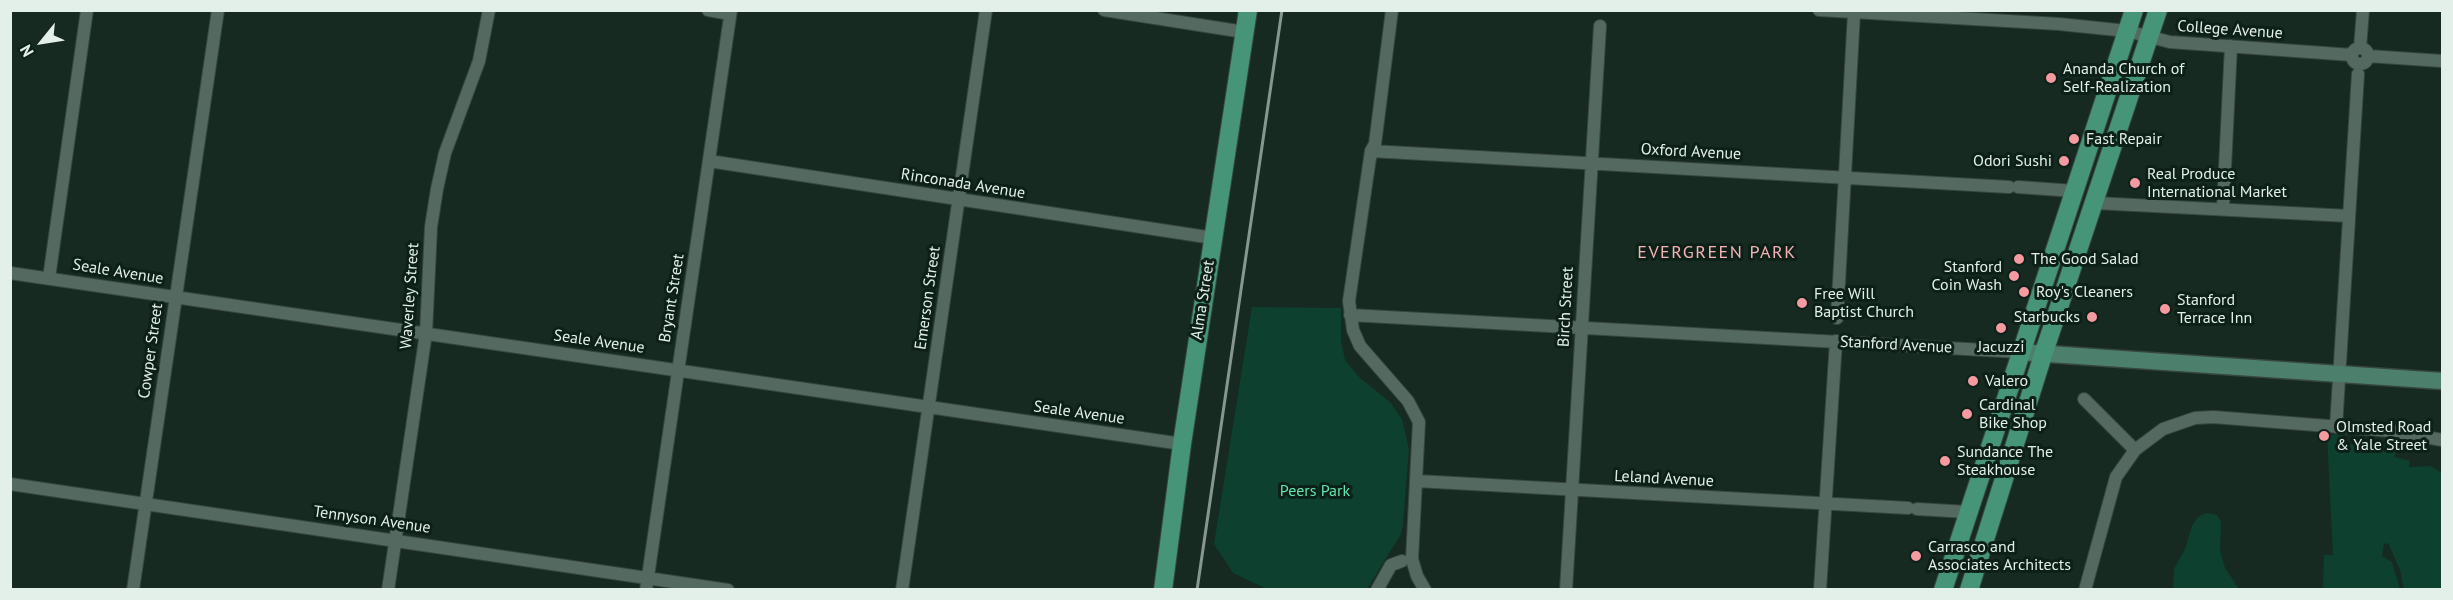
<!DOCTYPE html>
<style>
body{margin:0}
#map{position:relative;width:2453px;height:600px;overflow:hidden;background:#162a22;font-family:"PT Sans",sans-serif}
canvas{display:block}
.frame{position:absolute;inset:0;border:12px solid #e3efe9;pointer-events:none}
.north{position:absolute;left:12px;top:12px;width:60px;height:60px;-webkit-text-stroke:4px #0c2018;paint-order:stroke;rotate:240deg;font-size:16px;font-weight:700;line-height:24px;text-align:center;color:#e3efe9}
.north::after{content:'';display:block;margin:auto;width:21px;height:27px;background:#e3efe9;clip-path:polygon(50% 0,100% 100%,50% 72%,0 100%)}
</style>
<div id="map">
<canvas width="2453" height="600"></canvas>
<div class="frame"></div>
<div class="north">N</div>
</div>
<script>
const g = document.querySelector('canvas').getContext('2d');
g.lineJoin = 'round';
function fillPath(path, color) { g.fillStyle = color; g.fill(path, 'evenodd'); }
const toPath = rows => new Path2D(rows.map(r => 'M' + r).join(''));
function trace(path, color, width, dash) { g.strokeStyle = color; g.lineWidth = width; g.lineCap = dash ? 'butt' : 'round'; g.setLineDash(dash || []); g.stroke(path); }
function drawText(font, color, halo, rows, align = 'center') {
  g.font = font + ' "PT Sans",sans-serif'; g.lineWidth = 6; g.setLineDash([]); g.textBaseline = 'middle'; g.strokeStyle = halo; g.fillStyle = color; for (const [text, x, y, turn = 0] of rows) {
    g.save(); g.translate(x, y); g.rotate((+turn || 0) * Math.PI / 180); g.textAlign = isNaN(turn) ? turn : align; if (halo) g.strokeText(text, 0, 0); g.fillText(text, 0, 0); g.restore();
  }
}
fillPath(toPath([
 [1252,307,1341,308,1341,341,1345,360,1359,377,1390,402,1402,419,1409,449,1403,524,1401,534,1367,589,1267,589,1233,573,1214,544],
 [2327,434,2343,435,2345,444,2398,446,2394,457,2410,461,2409,467,2430,466,2442,473,2442,589,2404,589,2400,570,2388,543,2384,544,2382,556,2392,562,2400,589,2323,589,2324,555,2333,555],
 [2206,513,2217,515,2221,522,2220,551,2225,568,2239,589,2173,589,2174,569,2185,549,2192,526,2198,517]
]), '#0d402e');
const street = toPath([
 [708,10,730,14],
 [1104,10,1244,32],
 [1392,10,1375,144,1371,151,1349,301,1353,330,1360,346,1408,401,1419,422,1412,559,1417,576,1425,590],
 [1819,10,2059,24,2127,31,2170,42,2352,55],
 '2352 56a8 8 0 1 1 16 0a8 8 0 1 1-16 0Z',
 [2360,48,2363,10],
 [2368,56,2442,61],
 [1371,151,2009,187],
 [709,161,1213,238],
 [2018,187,2074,191],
 [2095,203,2349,216],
 [2223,208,2231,46],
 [10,273,1182,444],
 [49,278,87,10],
 [1350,315,2020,352],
 [1837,318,1854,13],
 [2084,399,2135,450],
 [2336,427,2358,74],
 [1417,481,1908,508],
 [10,484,728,590],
 [1917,509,1968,512],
 [133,590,218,10],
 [388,590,426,333,431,227,437,189,445,153,479,61,489,10],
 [646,590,731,10],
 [902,590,986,10],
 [1377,590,1391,565,1402,561],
 [1566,590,1600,26],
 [1820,590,1836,341],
 [2085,590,2116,477,2135,450,2163,429,2195,418,2213,417,2392,431,2442,440]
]);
const secondary = toPath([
 [2020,352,2442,381]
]);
const primary = toPath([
 [1163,590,1182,444,1248,10],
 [1943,590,2134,10],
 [1969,590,2043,355,2158,10]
]);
trace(street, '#374740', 14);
trace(secondary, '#374740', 19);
trace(primary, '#374740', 20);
trace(street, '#546a60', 12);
trace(secondary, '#4d806c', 16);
trace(primary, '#469578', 18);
trace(toPath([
 [1197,590,1282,10]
]), '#879790', 3);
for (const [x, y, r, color] of [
 [2051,78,6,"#f49aa1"],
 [2074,139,6,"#f49aa1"],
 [2064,161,6,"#f49aa1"],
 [2135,183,6,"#f49aa1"],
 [2019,259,6,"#f49aa1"],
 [2014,276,6,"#f49aa1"],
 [2024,292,6,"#f49aa1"],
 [1802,303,6,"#f49aa1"],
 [2165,309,6,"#f49aa1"],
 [2092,317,6,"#f49aa1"],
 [2001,328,6,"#f49aa1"],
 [1973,381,6,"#f49aa1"],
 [1967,414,6,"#f49aa1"],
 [2324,436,6,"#f49aa1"],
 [1945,461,6,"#f49aa1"],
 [1916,556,6,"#f49aa1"]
]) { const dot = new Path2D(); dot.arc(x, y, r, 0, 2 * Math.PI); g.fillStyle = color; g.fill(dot); trace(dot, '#0c2018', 2); }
drawText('16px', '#e3efe9', '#0c2018', [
 ["College Avenue",2230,30,4],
 ["Oxford Avenue",1691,152,3],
 ["Rinconada Avenue",963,184,9],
 ["Seale Avenue",118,272,9],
 ["Waverley Street",410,296,-86],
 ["Bryant Street",672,298,-81],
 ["Emerson Street",928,298,-82],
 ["Alma Street",1203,300,-81],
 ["Birch Street",1566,307,-87],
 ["Seale Avenue",599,342,8],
 ["Stanford Avenue",1896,345,3],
 ["Cowper Street",151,351,-82],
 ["Seale Avenue",1079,413,8],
 ["Leland Avenue",1664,479,3],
 ["Tennyson Avenue",372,520,8]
]);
drawText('16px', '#e3efe9', '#0c2018', [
 ["Ananda Church of",2063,69],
 ["Self-Realization",2063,87],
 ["Fast Repair",2086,139],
 ["Odori Sushi",2052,161,"right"],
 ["Real Produce",2147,174],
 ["International Market",2147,192],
 ["The Good Salad",2031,259],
 ["Stanford",2002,267,"right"],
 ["Coin Wash",2002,285,"right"],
 ["Roy's Cleaners",2036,292],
 ["Free Will",1814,294],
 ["Baptist Church",1814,312],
 ["Stanford",2177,300],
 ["Terrace Inn",2177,318],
 ["Starbucks",2080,317,"right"],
 ["Jacuzzi",2001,347,"center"],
 ["Valero",1985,381],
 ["Cardinal",1979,405],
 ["Bike Shop",1979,423],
 ["Olmsted Road",2336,427],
 ["& Yale Street",2336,445],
 ["Sundance The",1957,452],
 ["Steakhouse",1957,470],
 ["Carrasco and",1928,547],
 ["Associates Architects",1928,565]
], 'left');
drawText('16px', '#62e4b3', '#0c2018', [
 ["Peers Park",1315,491]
]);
g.letterSpacing = '1.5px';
drawText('18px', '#f6b2b5', '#0c2018', [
 ["EVERGREEN PARK",1717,253]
]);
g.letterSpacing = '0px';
</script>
